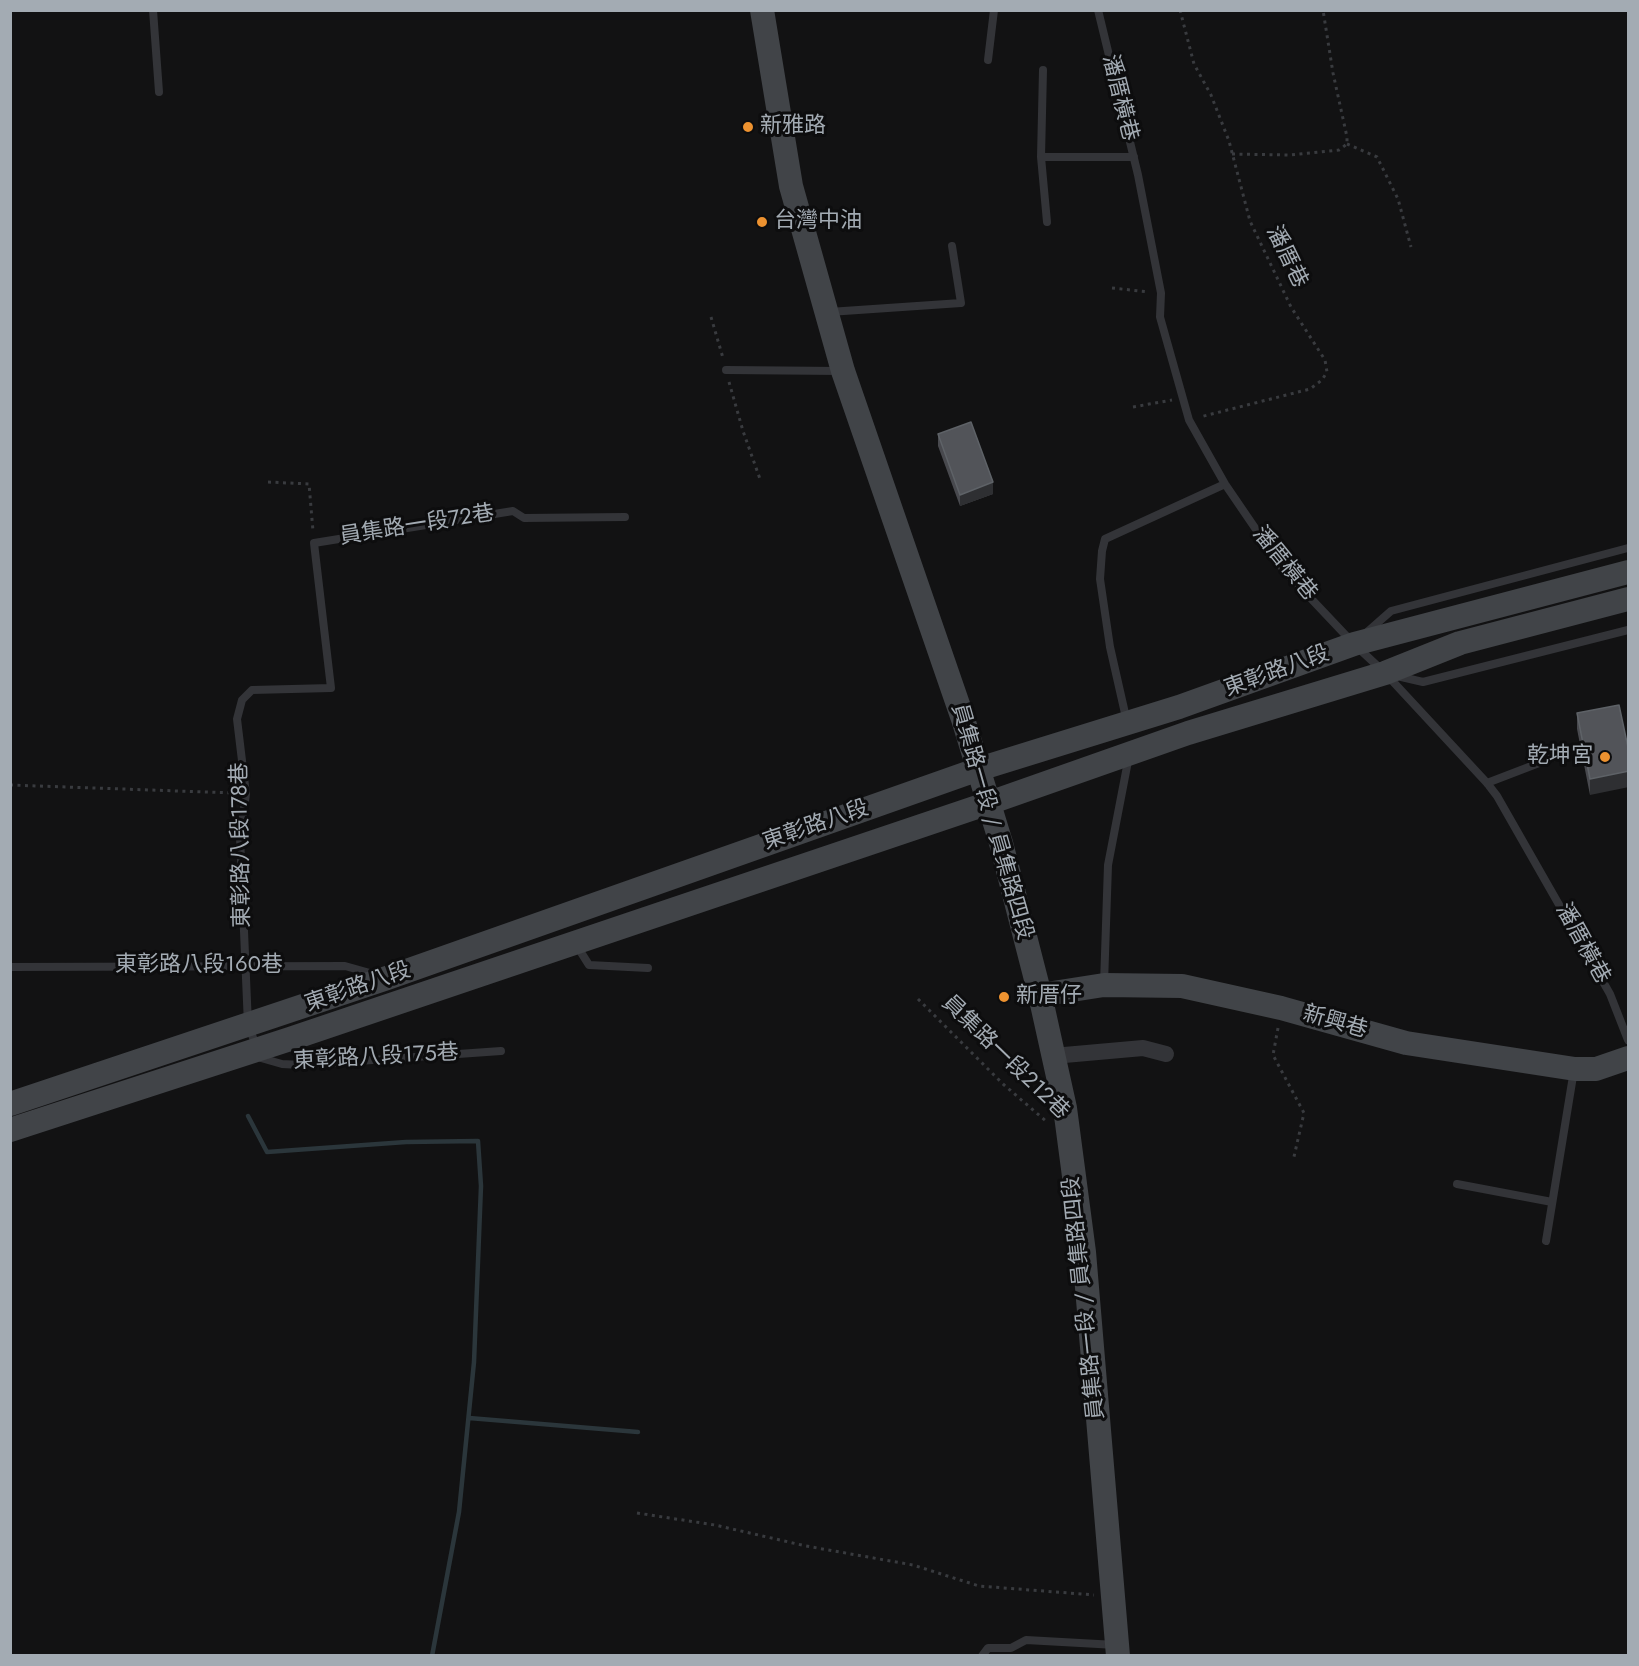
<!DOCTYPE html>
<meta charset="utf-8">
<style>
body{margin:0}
#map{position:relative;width:1639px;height:1666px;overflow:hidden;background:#121213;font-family:Jost,sans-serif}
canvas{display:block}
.frame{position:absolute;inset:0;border:12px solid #a3abb3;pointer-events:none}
</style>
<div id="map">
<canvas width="1639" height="1666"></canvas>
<div class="frame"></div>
</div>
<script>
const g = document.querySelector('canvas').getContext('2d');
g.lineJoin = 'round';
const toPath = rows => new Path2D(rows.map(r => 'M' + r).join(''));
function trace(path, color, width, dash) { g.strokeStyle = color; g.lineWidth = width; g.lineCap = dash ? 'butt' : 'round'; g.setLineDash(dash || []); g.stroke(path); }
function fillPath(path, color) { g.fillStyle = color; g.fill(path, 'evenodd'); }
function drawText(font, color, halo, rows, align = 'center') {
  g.font = font + ' Jost,"Noto Sans TC",sans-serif'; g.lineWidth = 6; g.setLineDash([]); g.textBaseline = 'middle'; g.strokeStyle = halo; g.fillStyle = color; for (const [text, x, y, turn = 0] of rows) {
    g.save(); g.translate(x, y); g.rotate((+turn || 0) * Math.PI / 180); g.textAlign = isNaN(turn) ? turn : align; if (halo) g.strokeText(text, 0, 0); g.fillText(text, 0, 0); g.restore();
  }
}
trace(toPath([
 [248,1116,267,1152,406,1142,478,1141,481,1186,474,1362,459,1512,432,1656],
 [469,1418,638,1432]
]), '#2b363b', 4.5);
trace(toPath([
 [1180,10,1194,64,1211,95,1229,141,1250,221,1291,307,1325,360,1327,372,1322,380,1310,389,1200,417],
 [1347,144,1377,157,1398,199,1411,247],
 [1232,154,1290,155,1339,150,1347,144,1347,137,1333,73,1323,10],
 [1112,288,1149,292],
 [711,317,723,358],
 [729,382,743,431,760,479],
 [1133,407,1172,400],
 [268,482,309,484,313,531],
 [10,785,234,793],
 [918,999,1003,1084,1047,1122],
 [1278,1028,1273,1055,1304,1113,1293,1161],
 [637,1513,715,1525,806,1546,913,1565,979,1586,1094,1595]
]), '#393b3f', 3, [3, 4.5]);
trace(toPath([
 [153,10,159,92],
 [1098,10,1138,175,1161,293,1160,317,1189,420,1225,484,1283,569,1354,644,1385,673,1487,783,1497,796,1610,994,1628,1040],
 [988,60,994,10],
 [1043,70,1041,157,1047,222],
 [1041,157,1134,157],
 [829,312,961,303,952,246],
 [726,370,840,371],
 [1366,633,1391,611,1628,548],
 [1397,676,1423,682,1628,630],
 [1127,722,1110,647,1100,579,1102,551,1105,539,1225,484],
 [1487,783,1560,755],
 [577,946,589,965,648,968],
 [10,967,345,966,377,975],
 [1104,984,1108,865,1129,756],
 [501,1051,301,1065,282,1064,261,1058,248,1025,240,837,246,794,237,719,242,700,252,690,331,688,314,543,513,511,524,518,625,517],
 [1457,1184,1552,1202],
 [1546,1241,1574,1070],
 [982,1656,988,1648,1011,1648,1026,1640,1116,1645]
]), '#333438', 8);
trace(toPath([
 [1053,1056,1143,1048,1166,1054]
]), '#333438', 16);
trace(toPath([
 [762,10,791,186,843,371,963,719,1001,843,1040,995,1065,1108,1084,1252,1118,1656],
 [1040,995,1104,985,1182,986,1281,1008,1406,1043,1575,1069,1596,1069,1628,1058],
 [10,1104,387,978,979,769,1179,707,1354,644,1628,572],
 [10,1130,290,1039,989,803,1188,733,1385,673,1460,643,1628,599]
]), '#414448', 24);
fillPath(toPath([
 [938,434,993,494,960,506,938,446],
 [1619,705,1590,795,1577,729,1577,713]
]), '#48494e');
fillPath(toPath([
 [993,482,993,494,960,506,960,495],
 [1629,771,1629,787,1590,795,1590,779]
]), '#2e2f32');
const building = toPath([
 [971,422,993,482,960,495,938,434,971,422],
 [1619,705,1629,752,1629,771,1590,779,1577,713,1619,705]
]);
fillPath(building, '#525459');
trace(building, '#5e6267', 1.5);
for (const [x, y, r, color] of [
 [748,127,6,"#ed9230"],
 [762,222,6,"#ed9230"],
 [1605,757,6,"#ed9230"],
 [1004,997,6,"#ed9230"]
]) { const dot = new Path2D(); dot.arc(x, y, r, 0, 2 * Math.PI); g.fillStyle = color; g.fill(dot); trace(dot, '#0d0d0e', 2); }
drawText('22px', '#a3abb3', '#0d0d0e', [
 ["潘厝橫巷",1119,98,76],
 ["潘厝巷",1286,257,64],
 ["員集路一段72巷",417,526,-9],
 ["潘厝橫巷",1284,564,51],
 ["東彰路八段",1277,672,-20],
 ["員集路一段 / 員集路四段",991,822,74],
 ["東彰路八段",816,826,-19],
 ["東彰路八段178巷",242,845,-91],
 ["潘厝橫巷",1582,944,61],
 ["東彰路八段160巷",199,966],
 ["東彰路八段",358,988,-19],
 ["新興巷",1335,1023,16],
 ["東彰路八段175巷",376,1058,-3],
 ["員集路一段212巷",1005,1058,44],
 ["員集路一段 / 員集路四段",1085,1298,-96]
]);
drawText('22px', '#a3abb3', '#0d0d0e', [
 ["新雅路",760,127],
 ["台灣中油",774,222],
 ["乾坤宮",1593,757,"right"],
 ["新厝仔",1016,997]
], 'left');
</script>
